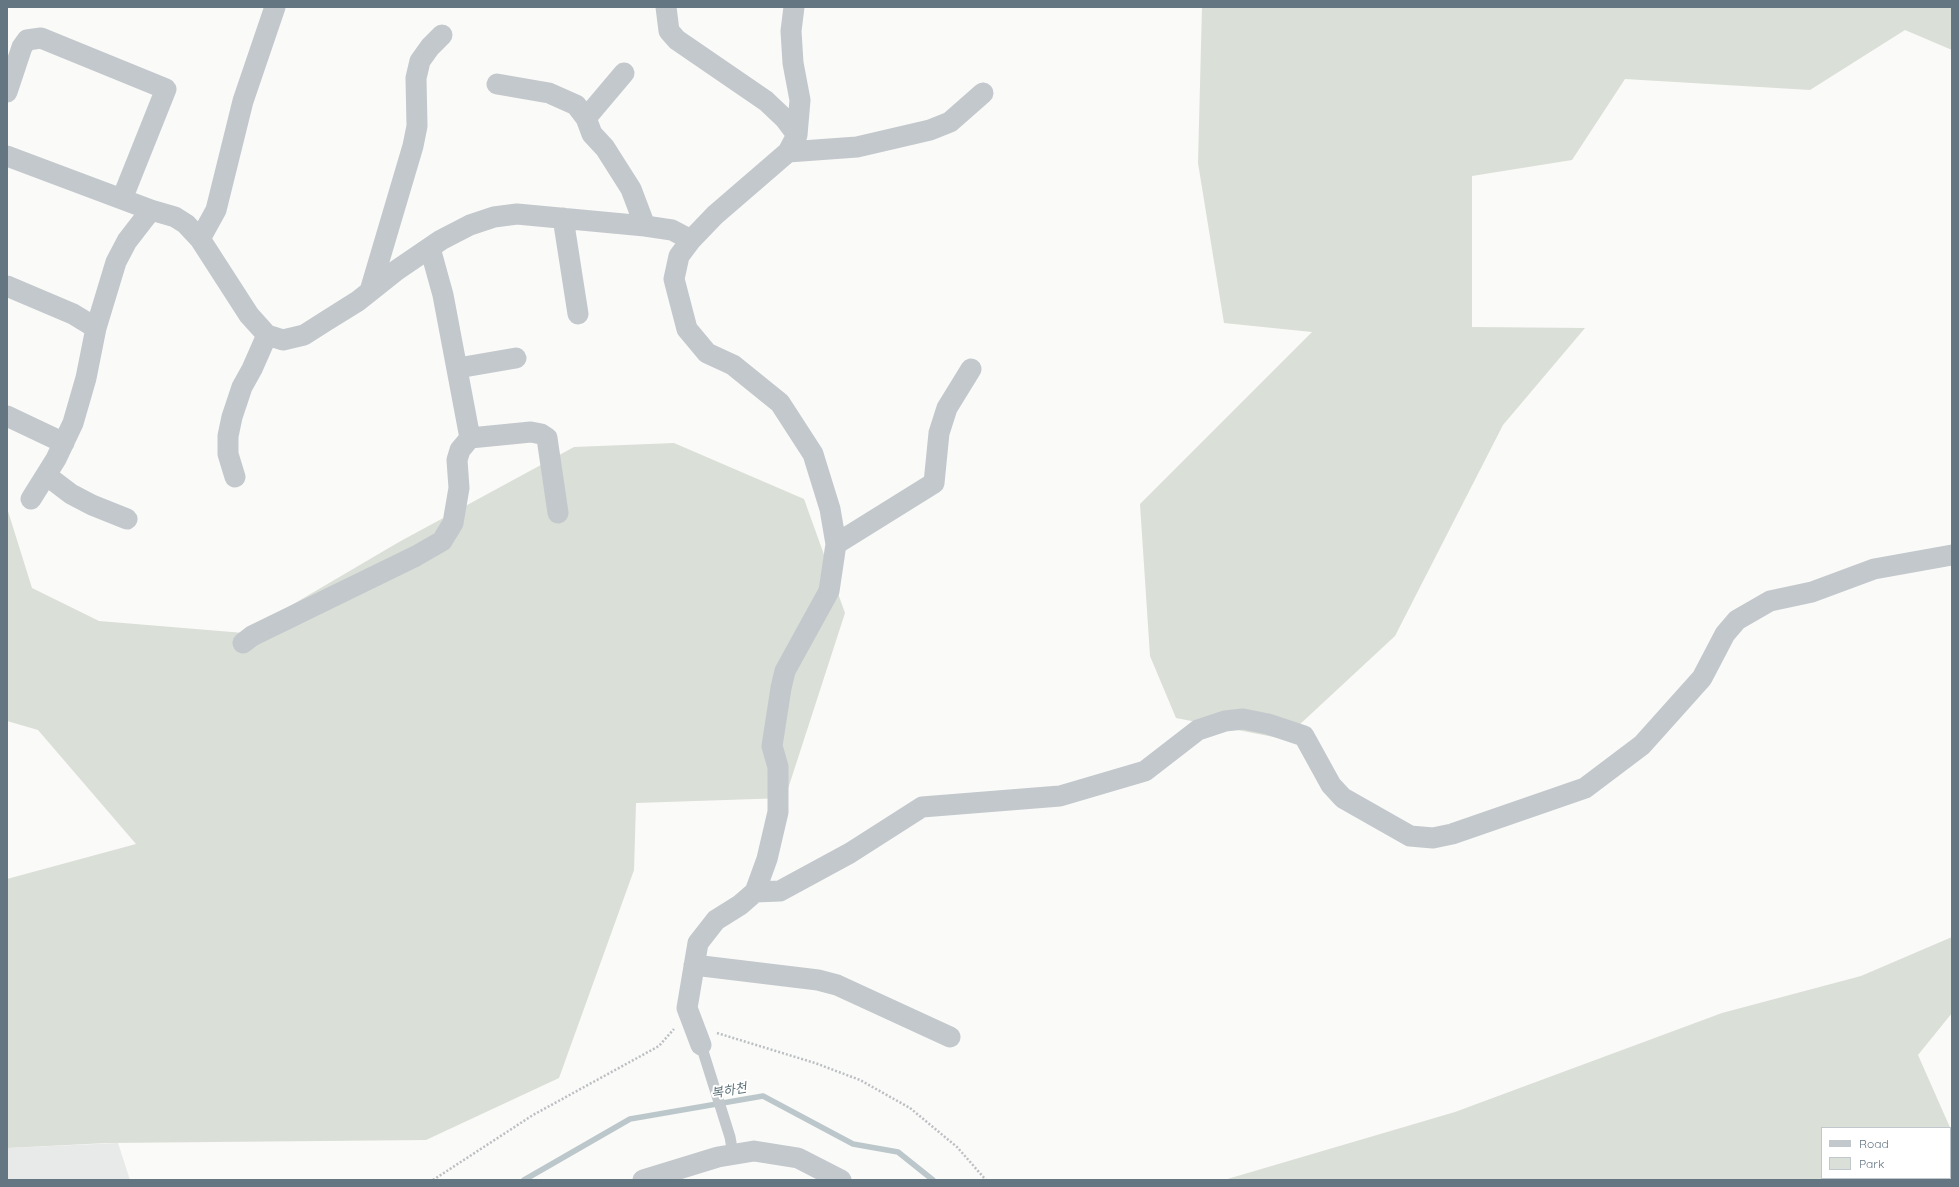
<!DOCTYPE html>
<meta charset="utf-8">
<style>
body{margin:0}
#map{position:relative;width:1959px;height:1187px;overflow:hidden;background:#fafaf8;font-family:Quicksand,sans-serif}
canvas{display:block}
.frame{position:absolute;inset:0;border:8px solid #657683;pointer-events:none}
.legend{position:absolute;left:1821px;top:1127px;width:130px;height:52px;box-sizing:border-box;background:#fff;border:1px solid #c1c8cd;margin:0;padding:5px 7px;list-style:none;font-size:12px;color:#657683}
.legend li{display:flex;align-items:center;gap:8px;height:20px}
.legend b{width:20px;border:1px solid #c1c8cd}
</style>
<div id="map">
<canvas width="1959" height="1187"></canvas>
<div class="frame"></div>
<ul class="legend">
<li><b style="height:5px;background:#c3c8cc"></b>Road</li>
<li><b style="height:11px;background:#dadfd7"></b>Park</li>
</ul>
</div>
<script>
const g = document.querySelector('canvas').getContext('2d');
g.lineJoin = 'round';
function fillPath(path, color) { g.fillStyle = color; g.fill(path, 'evenodd'); }
const toPath = rows => new Path2D(rows.map(r => 'M' + r).join(''));
function trace(path, color, width, dash) { g.strokeStyle = color; g.lineWidth = width; g.lineCap = dash ? 'butt' : 'round'; g.setLineDash(dash || []); g.stroke(path); }
function drawText(font, color, halo, rows, align = 'center') {
  g.font = font + ' Quicksand,"Noto Sans KR",sans-serif'; g.lineWidth = 4; g.setLineDash([]); g.textBaseline = 'middle'; g.strokeStyle = halo; g.fillStyle = color; for (const [text, x, y, turn = 0] of rows) {
    g.save(); g.translate(x, y); g.rotate((+turn || 0) * Math.PI / 180); g.textAlign = isNaN(turn) ? turn : align; if (halo) g.strokeText(text, 0, 0); g.fillText(text, 0, 0); g.restore();
  }
}
fillPath(toPath([
 [118,1143,130,1180,7,1180,7,1148]
]), '#e8e9e9');
fillPath(toPath([
 [1202,7,1952,7,1952,50,1905,30,1810,90,1625,79,1572,160,1472,176,1472,327,1585,328,1503,425,1395,636,1284,739,1176,718,1150,656,1140,504,1312,332,1224,323,1198,163],
 [674,443,804,499,845,613,785,798,636,803,634,870,559,1078,426,1140,107,1143,7,1148,7,879,136,844,38,730,7,721,7,508,32,588,99,621,244,633,399,542,574,447],
 [1952,937,1952,1013,1918,1055,1952,1132,1950,1138,1950,1128,1822,1128,1822,1178,1926,1178,1925,1180,1224,1180,1455,1112,1722,1013,1861,976]
]), '#dadfd7');
trace(toPath([
 [524,1180,630,1119,763,1096,853,1144,898,1152,933,1180]
]), '#bbc7cb', 5.5);
trace(toPath([
 [717,1033,815,1063,860,1080,910,1108,957,1147,986,1180],
 [433,1180,533,1115,659,1046,674,1029]
]), '#bbbfc2', 2.5, [2, 2]);
trace(toPath([
 [701,1045,730,1137,733,1154]
]), '#c3c8cc', 11);
trace(toPath([
 [666,7,669,31,677,40,766,101,785,119,797,135],
 [497,84,549,93,576,105,586,118,592,134,605,148,631,189,645,226],
 [7,92,22,47,27,40,41,38,166,89,122,199],
 [586,118,624,73],
 [788,152,857,147,930,130,950,122,983,93],
 [7,156,151,210,175,217,186,224,200,239,249,315,267,335,283,340,304,335,326,321,358,301,397,270,441,240,470,225,494,217,517,214,645,226,672,230,691,240],
 [563,218,578,314],
 [200,239,216,210,243,101,275,7],
 [430,248,443,295,470,438],
 [7,286,73,314,96,328],
 [370,291,413,146,417,126,416,78,420,61,430,47,442,35],
 [458,368,516,358],
 [7,416,64,443],
 [46,475,71,494,92,505,127,519],
 [235,477,228,454,228,436,232,417,242,387,252,369,267,335],
 [31,499,56,459,73,423,86,378,96,328,116,262,127,241,151,210],
 [836,544,934,483,939,433,947,408,971,369],
 [243,643,252,636,416,556,442,541,453,523,459,488,457,460,460,450,470,438,531,432,541,434,547,438,558,513],
 [755,892,780,891,850,853,922,807,1060,796,1145,771,1198,730,1225,721,1243,719,1268,724,1304,736,1331,785,1343,798,1410,836,1433,838,1452,834,1585,788,1642,745,1702,678,1725,634,1737,620,1770,601,1812,592,1874,569,1952,555],
 [694,965,818,980,837,985,950,1037],
 [701,1045,687,1008,698,943,716,920,740,905,755,892,767,859,778,812,778,767,772,746,781,688,785,671,829,591,836,544,830,509,813,454,780,403,733,365,707,353,687,329,674,279,679,256,691,240,715,215,788,152,797,135,800,100,793,63,791,31,794,7],
 [643,1180,718,1157,754,1151,798,1158,841,1180]
]), '#c3c8cc', 21);
drawText('italic 13px', '#60757c', '#fff', [
 ["복하천",729,1091,-10]
]);
</script>
